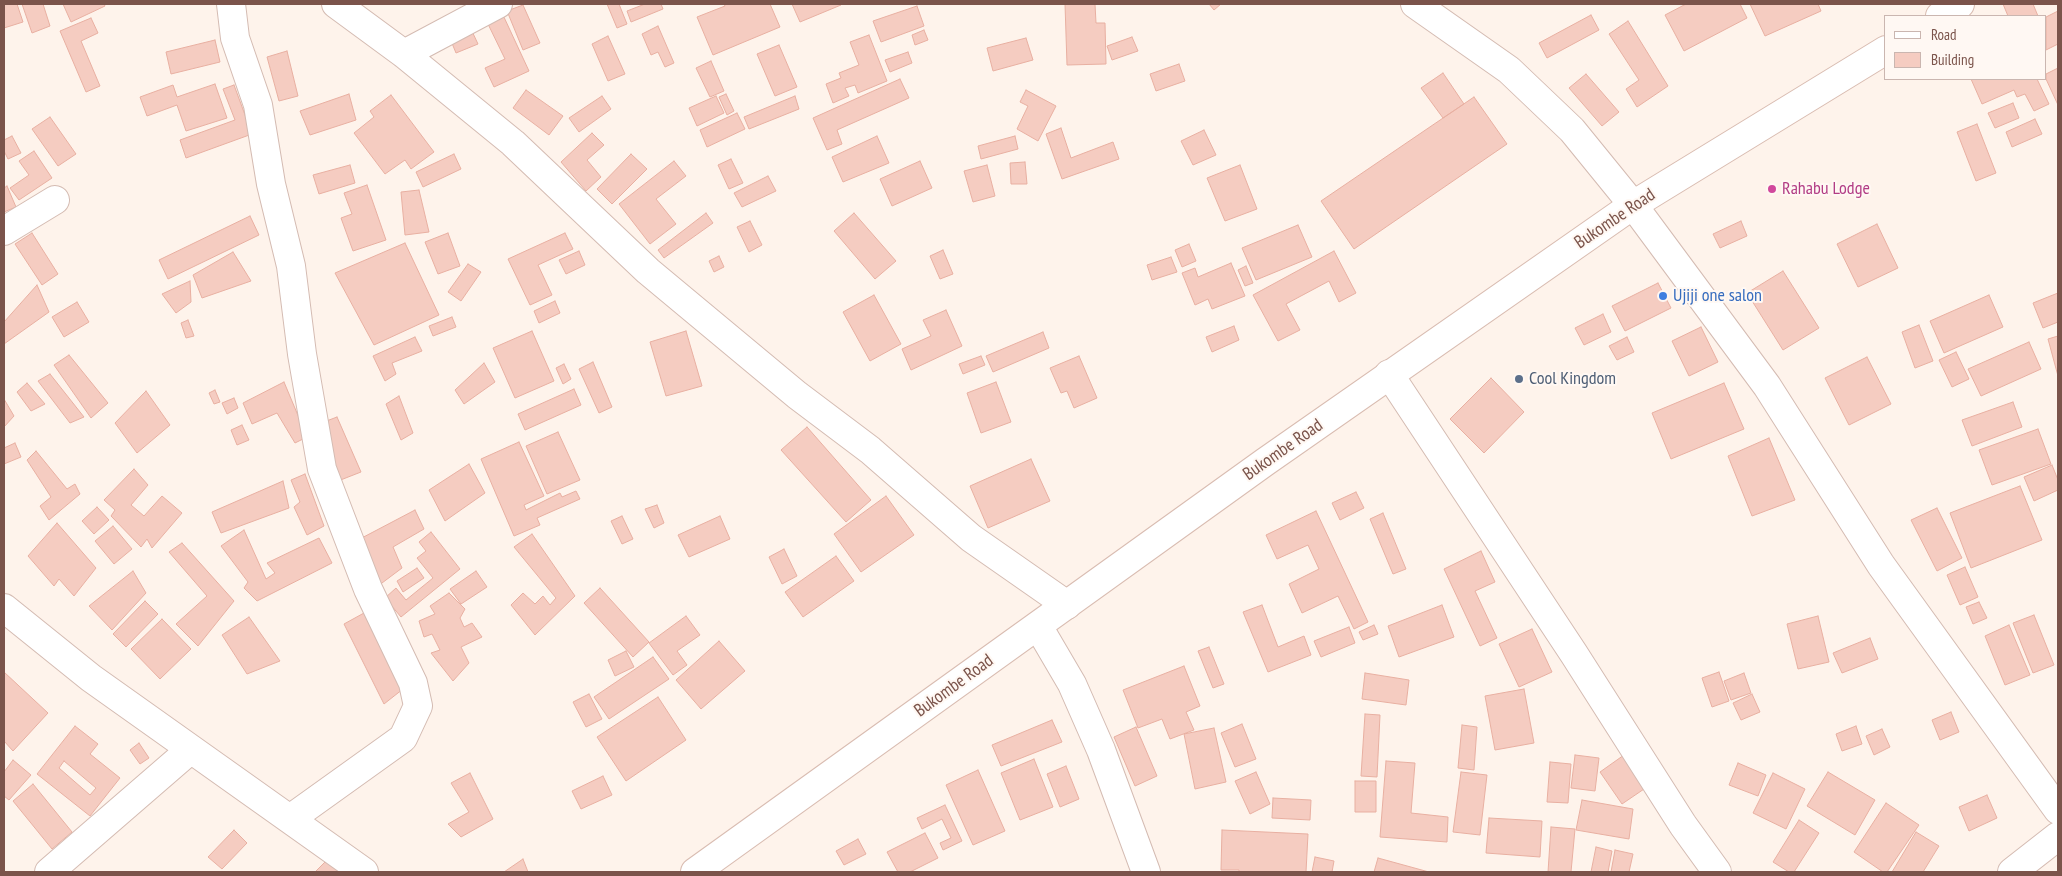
<!DOCTYPE html>
<style>
body{margin:0}
#map{position:relative;width:2062px;height:876px;overflow:hidden;background:#fef3eb;font-family:"PT Sans Narrow",sans-serif}
canvas{display:block}
.frame{position:absolute;inset:0;border:5px solid #7b544b;pointer-events:none}
.legend{position:absolute;left:1884px;top:15px;width:162px;height:65px;box-sizing:border-box;background:#fff8f3;border:1px solid #cab6b0;margin:0;padding:6px 9px;list-style:none;font-size:15px;color:#7b544b}
.legend li{display:flex;align-items:center;gap:10px;height:25px}
.legend b{width:25px;border:1px solid #cab6b0}
</style>
<div id="map">
<canvas width="2062" height="876"></canvas>
<div class="frame"></div>
<ul class="legend">
<li><b style="height:6px;background:#fff"></b>Road</li>
<li><b style="height:14px;background:#f5ccc1"></b>Building</li>
</ul>
</div>
<script>
const g = document.querySelector('canvas').getContext('2d');
g.lineJoin = 'round';
function fillPath(path, color) { g.fillStyle = color; g.fill(path, 'evenodd'); }
const toPath = rows => new Path2D(rows.map(r => 'M' + r).join(''));
function trace(path, color, width, dash) { g.strokeStyle = color; g.lineWidth = width; g.lineCap = dash ? 'butt' : 'round'; g.setLineDash(dash || []); g.stroke(path); }
function drawText(font, color, halo, rows, align = 'center') {
  g.font = font + ' "PT Sans Narrow",sans-serif'; g.lineWidth = 4; g.setLineDash([]); g.textBaseline = 'middle'; g.strokeStyle = halo; g.fillStyle = color; for (const [text, x, y, turn = 0] of rows) {
    g.save(); g.translate(x, y); g.rotate((+turn || 0) * Math.PI / 180); g.textAlign = isNaN(turn) ? turn : align; if (halo) g.strokeText(text, 0, 0); g.fillText(text, 0, 0); g.restore();
  }
}
const building = toPath([
 [4,4,17,4,23,22,4,28,4,4],
 [22,4,43,4,50,26,32,33,22,4],
 [63,4,104,4,105,6,71,22,63,4],
 [607,4,619,4,627,24,617,28,607,4],
 [645,4,661,4,663,9,631,22,627,11,645,4],
 [724,4,770,4,780,27,713,55,697,17,725,6,724,4],
 [792,4,840,4,841,5,800,22,792,4],
 [1065,4,1095,4,1096,23,1105,23,1106,64,1067,65,1065,4],
 [1209,4,1221,4,1214,10,1209,4],
 [1686,4,1740,4,1747,18,1684,51,1665,15,1686,4],
 [1750,4,1818,4,1821,11,1765,36,1750,4],
 [2003,4,2033,4,2038,16,2008,16,2003,4],
 [523,5,540,43,523,50,507,11,523,5],
 [917,6,924,26,881,42,873,21,917,6],
 [2058,11,2058,44,2046,50,2046,17,2058,11],
 [503,15,529,71,494,87,485,68,505,59,487,22,503,15],
 [1591,15,1599,30,1547,58,1539,43,1591,15],
 [91,18,98,33,81,41,100,86,86,92,60,31,91,18],
 [1628,21,1668,86,1637,107,1626,89,1639,80,1609,34,1628,21],
 [658,26,674,63,665,67,658,52,651,55,642,34,658,26],
 [470,27,478,44,456,53,449,36,470,27],
 [924,30,928,40,915,45,912,35,924,30],
 [869,35,887,81,858,93,855,85,845,88,849,96,833,103,826,84,841,78,839,73,859,65,850,42,869,35],
 [608,36,625,74,608,81,592,44,608,36],
 [1132,37,1138,51,1112,60,1107,46,1132,37],
 [1026,38,1033,60,993,71,987,48,1026,38],
 [215,40,220,62,171,74,166,52,215,40],
 [779,45,797,87,775,96,757,54,779,45],
 [287,51,298,96,279,101,267,57,287,51],
 [908,52,912,63,890,72,885,60,908,52],
 [711,61,724,91,710,97,696,68,711,61],
 [1179,64,1185,81,1156,91,1150,74,1179,64],
 [2058,68,2058,105,2046,79,2046,74,2058,68],
 [1443,73,1464,104,1443,118,1421,88,1443,73],
 [1586,74,1619,112,1602,126,1569,88,1586,74],
 [900,79,909,98,837,130,842,144,827,150,813,118,900,79],
 [1971,79,2037,79,2049,104,2034,111,2025,94,2017,97,2014,90,1982,104,1971,79],
 [215,84,227,118,186,131,177,105,147,116,140,97,173,85,177,97,215,84],
 [234,85,252,134,186,158,180,140,235,120,223,89,234,85],
 [526,90,563,116,549,135,513,108,526,90],
 [1026,90,1056,106,1038,141,1017,129,1028,106,1020,102,1026,90],
 [349,94,356,120,310,135,300,111,349,94],
 [726,94,734,111,727,115,719,97,726,94],
 [391,95,434,152,411,169,405,160,385,174,354,133,374,117,370,111,391,95],
 [602,96,611,109,579,132,569,118,602,96],
 [716,96,724,113,697,126,689,108,716,96],
 [795,96,799,109,749,129,744,117,795,96],
 [1474,97,1507,144,1354,249,1321,201,1474,97],
 [2013,103,2019,118,1995,128,1988,113,2013,103],
 [737,113,745,129,707,147,700,130,737,113],
 [50,117,76,154,58,166,32,129,50,117],
 [2035,119,2042,134,2012,147,2006,132,2035,119],
 [1977,124,1996,173,1976,181,1957,132,1977,124],
 [1061,128,1071,158,1113,142,1119,159,1062,179,1046,134,1061,128],
 [1204,130,1216,155,1193,165,1181,141,1204,130],
 [592,133,604,145,587,160,601,177,586,191,561,162,592,133],
 [12,136,21,153,8,159,4,151,4,140,12,136],
 [877,136,889,163,843,182,832,157,877,136],
 [1015,136,1018,149,981,159,978,146,1015,136],
 [34,151,52,178,19,200,10,188,29,175,19,161,34,151],
 [454,154,461,169,423,187,416,172,454,154],
 [631,154,647,169,612,204,597,189,631,154],
 [731,159,743,183,729,189,718,165,731,159],
 [674,161,686,176,656,199,676,224,650,244,619,204,674,161],
 [920,161,932,188,892,206,880,179,920,161],
 [1025,162,1027,184,1011,184,1010,163,1025,162],
 [350,165,355,183,319,194,313,175,350,165],
 [987,165,995,196,973,202,964,171,987,165],
 [1240,165,1257,209,1225,221,1207,178,1240,165],
 [768,176,776,191,742,207,734,193,768,176],
 [367,185,386,240,353,251,341,218,352,214,344,193,367,185],
 [7,186,16,207,4,212,4,188,7,186],
 [419,190,429,232,405,235,401,192,419,190],
 [706,213,713,223,664,258,658,250,706,213],
 [854,213,896,261,875,279,834,231,854,213],
 [250,216,259,235,168,279,159,260,250,216],
 [750,221,762,245,749,252,737,227,750,221],
 [1741,221,1747,236,1720,248,1713,234,1741,221],
 [1877,224,1898,268,1858,287,1837,244,1877,224],
 [1298,225,1312,257,1256,280,1242,248,1298,225],
 [32,233,58,274,42,285,15,244,32,233],
 [448,233,460,266,438,274,425,242,448,233],
 [565,233,573,249,538,265,552,295,530,305,508,259,565,233],
 [405,243,439,315,374,345,335,273,405,243],
 [1189,244,1196,261,1182,267,1175,250,1189,244],
 [943,250,953,274,940,279,930,256,943,250],
 [579,251,585,265,566,274,559,260,579,251],
 [1334,251,1356,293,1339,302,1329,281,1286,304,1300,330,1278,341,1253,295,1334,251],
 [233,252,251,281,202,298,193,275,233,252],
 [719,256,724,267,714,272,709,261,719,256],
 [1171,257,1177,272,1152,280,1147,265,1171,257],
 [1231,263,1245,296,1212,309,1208,299,1195,305,1182,273,1195,268,1198,277,1231,263],
 [468,264,481,272,461,301,448,292,468,264],
 [1246,266,1253,283,1245,286,1238,270,1246,266],
 [1783,271,1819,328,1783,350,1747,293,1783,271],
 [190,281,191,302,176,313,162,294,190,281],
 [1658,283,1671,308,1625,331,1612,306,1658,283],
 [37,285,49,312,4,344,4,322,37,285],
 [2058,293,2058,322,2043,328,2033,303,2058,293],
 [874,295,901,344,870,361,843,312,874,295],
 [1989,295,2003,327,1944,353,1930,321,1989,295],
 [555,301,560,313,539,323,534,311,555,301],
 [77,302,89,322,64,337,52,317,77,302],
 [946,310,962,346,911,370,902,349,931,336,923,320,946,310],
 [1603,314,1611,332,1584,345,1575,328,1603,314],
 [452,317,456,327,433,336,429,326,452,317],
 [188,320,194,336,186,338,181,323,188,320],
 [1919,325,1933,361,1915,368,1902,332,1919,325],
 [1234,326,1239,340,1212,352,1206,337,1234,326],
 [1701,327,1718,362,1689,376,1672,341,1701,327],
 [532,331,554,381,515,398,493,348,532,331],
 [686,331,702,386,666,396,650,342,686,331],
 [1043,332,1049,348,993,372,986,356,1043,332],
 [2058,336,2058,376,2048,339,2058,336],
 [415,337,422,351,392,363,396,374,385,381,373,356,415,337],
 [1627,337,1634,352,1617,360,1609,346,1627,337],
 [2029,342,2041,369,1981,396,1968,369,2029,342],
 [1956,352,1969,379,1952,387,1939,360,1956,352],
 [69,355,108,403,91,418,54,365,69,355],
 [981,356,985,365,963,374,959,364,981,356],
 [1079,356,1097,398,1074,408,1067,391,1061,393,1050,368,1079,356],
 [1867,357,1891,404,1849,425,1825,378,1867,357],
 [593,362,612,407,599,413,579,369,593,362],
 [484,363,495,382,464,404,455,390,484,363],
 [564,364,571,379,563,384,556,368,564,364],
 [50,374,84,417,70,423,38,381,50,374],
 [1491,378,1524,412,1484,453,1450,419,1491,378],
 [284,382,307,437,295,443,277,413,252,424,243,403,284,382],
 [996,382,1011,422,981,433,967,393,996,382],
 [27,383,45,404,31,411,17,392,27,383],
 [1724,383,1744,429,1671,459,1652,413,1724,383],
 [574,389,581,405,525,430,518,414,574,389],
 [215,390,220,402,214,404,209,393,215,390],
 [146,391,170,425,137,453,115,423,146,391],
 [399,396,413,433,401,440,386,404,399,396],
 [234,398,238,408,227,414,222,403,234,398],
 [4,399,14,416,4,427,4,399],
 [2013,402,2022,427,1972,446,1962,420,2013,402],
 [337,417,361,472,338,481,316,425,337,417],
 [242,425,249,440,237,445,231,430,242,425],
 [807,427,871,500,846,522,781,450,807,427],
 [2038,429,2051,464,1992,485,1979,450,2038,429],
 [558,432,580,480,547,494,526,446,558,432],
 [1769,438,1795,500,1752,516,1728,456,1769,438],
 [519,442,544,496,524,505,526,510,560,493,562,497,576,491,580,499,537,518,540,525,514,536,481,459,519,442],
 [15,443,21,457,4,464,4,448,15,443],
 [36,451,67,489,75,484,80,494,49,520,40,506,51,497,27,460,36,451],
 [1031,459,1050,501,988,528,970,486,1031,459],
 [469,464,485,493,445,521,429,490,469,464],
 [2052,465,2058,480,2058,490,2034,501,2024,477,2052,465],
 [134,469,148,485,131,505,144,516,162,496,182,513,152,548,147,539,141,547,111,516,115,510,104,500,134,469],
 [305,474,324,526,307,535,294,507,300,502,291,480,305,474],
 [283,481,289,508,221,533,212,512,283,481],
 [2020,486,2042,540,1971,568,1950,513,2020,486],
 [1356,492,1364,508,1340,520,1332,503,1356,492],
 [886,496,914,535,861,572,834,534,886,496],
 [657,505,664,523,654,528,645,509,657,505],
 [97,507,109,520,94,534,82,521,97,507],
 [1937,508,1962,558,1937,571,1911,520,1937,508],
 [415,510,424,529,393,547,402,568,378,586,356,541,415,510],
 [1316,511,1368,622,1354,629,1338,596,1302,613,1289,584,1319,569,1308,545,1277,559,1266,535,1316,511],
 [1383,513,1406,569,1393,574,1370,519,1383,513],
 [622,516,633,539,622,544,611,521,622,516],
 [720,516,730,539,689,557,678,535,720,516],
 [57,523,96,568,74,596,59,579,54,586,28,556,57,523],
 [113,526,132,549,114,564,95,541,113,526],
 [244,530,266,579,275,573,267,563,319,538,332,563,257,601,244,588,248,582,221,546,244,530],
 [431,532,460,569,401,617,385,598,396,588,406,600,433,578,417,558,426,551,419,542,431,532],
 [532,534,575,596,535,635,511,605,523,593,535,604,543,596,550,605,556,598,514,547,532,534],
 [182,543,234,601,198,646,176,624,207,596,169,552,182,543],
 [784,549,797,576,782,584,769,557,784,549],
 [1481,551,1495,582,1475,591,1497,638,1480,646,1444,569,1481,551],
 [836,556,854,581,803,617,785,592,836,556],
 [1965,567,1978,597,1960,605,1947,575,1965,567],
 [417,568,424,578,403,592,397,581,417,568],
 [133,571,146,593,112,630,89,606,133,571],
 [476,571,487,587,461,604,450,589,476,571],
 [600,588,649,642,633,657,584,603,600,588],
 [449,593,465,609,460,618,464,627,472,623,482,637,461,647,469,663,453,681,431,653,440,650,432,634,424,637,419,621,435,614,430,606,449,593],
 [145,601,158,614,126,647,113,634,145,601],
 [1979,602,1987,618,1973,624,1966,607,1979,602],
 [1262,605,1278,647,1304,636,1311,655,1268,672,1243,612,1262,605],
 [1442,605,1454,637,1399,657,1388,626,1442,605],
 [364,613,403,689,384,704,344,624,364,613],
 [2034,615,2054,665,2033,673,2013,623,2034,615],
 [686,616,700,635,677,651,687,665,673,675,649,643,686,616],
 [1818,616,1829,662,1798,669,1787,624,1818,616],
 [249,617,280,661,247,674,222,635,249,617],
 [162,619,191,649,160,679,131,649,162,619],
 [1374,625,1378,634,1363,640,1359,632,1374,625],
 [2009,625,2030,675,2005,685,1985,636,2009,625],
 [1349,627,1355,643,1321,657,1314,641,1349,627],
 [1532,629,1552,672,1519,687,1499,644,1532,629],
 [1870,638,1878,659,1842,673,1833,653,1870,638],
 [719,641,745,671,701,709,676,680,719,641],
 [1209,647,1224,684,1213,688,1198,651,1209,647],
 [626,651,634,667,615,676,608,660,626,651],
 [653,657,669,679,609,719,594,697,653,657],
 [1184,666,1200,706,1186,712,1194,730,1170,739,1162,719,1138,728,1123,690,1184,666],
 [4,672,48,713,13,751,4,741,4,672],
 [1719,672,1729,701,1712,707,1702,678,1719,672],
 [1365,673,1409,680,1406,705,1362,699,1365,673],
 [1744,673,1751,693,1731,700,1724,681,1744,673],
 [1524,689,1534,743,1495,750,1485,696,1524,689],
 [589,694,602,719,586,727,573,702,589,694],
 [1752,694,1760,712,1741,720,1733,703,1752,694],
 [658,697,686,740,626,781,597,737,658,697],
 [1951,712,1959,732,1940,740,1932,720,1951,712],
 [1365,714,1380,715,1377,777,1361,776,1365,714],
 [1052,720,1062,742,1001,766,992,745,1052,720],
 [1242,724,1256,759,1235,767,1221,733,1242,724],
 [1462,725,1477,727,1474,770,1458,768,1462,725],
 [75,726,98,744,90,754,120,778,90,816,37,774,75,726],
 [64,761,96,788,90,795,59,768,64,761],
 [1856,726,1862,744,1842,751,1836,734,1856,726],
 [1136,727,1157,776,1135,786,1114,737,1136,727],
 [1214,728,1226,782,1195,789,1184,734,1214,728],
 [1882,729,1890,747,1874,755,1866,736,1882,729],
 [139,743,149,758,140,764,130,750,139,743],
 [1575,755,1599,758,1595,791,1571,788,1575,755],
 [1624,755,1647,787,1622,804,1600,772,1624,755],
 [1034,759,1053,807,1020,820,1001,773,1034,759],
 [13,760,31,775,9,800,4,796,4,772,13,760],
 [1386,761,1415,763,1411,813,1448,817,1447,842,1380,837,1386,761],
 [1550,762,1571,764,1568,803,1547,802,1550,762],
 [1738,763,1766,775,1758,796,1729,785,1738,763],
 [1066,766,1079,799,1060,807,1047,774,1066,766],
 [978,770,1005,831,973,845,946,785,978,770],
 [1256,772,1270,804,1250,814,1235,781,1256,772],
 [1461,772,1487,775,1480,835,1453,832,1461,772],
 [1828,772,1875,800,1855,835,1807,806,1828,772],
 [470,773,493,819,461,837,448,824,469,812,451,783,470,773],
 [1773,773,1805,789,1786,829,1753,813,1773,773],
 [603,776,612,795,581,809,572,791,603,776],
 [1355,781,1376,781,1376,812,1355,812,1355,781],
 [33,784,72,832,52,849,13,801,33,784],
 [1987,795,1997,818,1969,831,1959,807,1987,795],
 [1273,798,1311,800,1310,820,1272,818,1273,798],
 [1582,800,1633,809,1629,839,1576,830,1582,800],
 [1886,803,1919,825,1887,872,1883,872,1854,852,1886,803],
 [945,805,962,841,943,850,940,843,951,838,942,819,922,829,917,818,945,805],
 [1489,818,1542,821,1540,857,1486,853,1489,818],
 [1799,820,1819,833,1794,872,1789,872,1773,862,1799,820],
 [1551,827,1575,829,1571,872,1548,872,1551,827],
 [234,830,247,843,222,869,208,857,234,830],
 [1222,830,1308,834,1306,872,1239,872,1239,870,1221,870,1222,830],
 [1916,832,1939,846,1923,872,1892,872,1916,832],
 [925,833,938,858,910,872,898,872,887,852,925,833],
 [858,839,866,854,844,865,836,851,858,839],
 [1596,847,1612,851,1608,872,1591,872,1596,847],
 [1615,850,1633,854,1629,872,1611,872,1615,850],
 [331,856,346,872,315,872,331,856],
 [1315,857,1334,861,1332,872,1312,872,1315,857],
 [1378,858,1429,872,1374,872,1378,858],
 [523,859,528,872,504,872,523,859]
]);
fillPath(building, '#f5ccc1');
trace(building, '#e8afa1', 1);
const minor = toPath([
 [231,4,235,38,258,105,271,184,291,266,302,354,322,469,368,589,413,683,418,706,403,738,290,819],
 [336,4,404,54,513,143,648,271,797,395,870,450,971,538,1067,605],
 [1415,4,1509,70,1572,130,1633,205,1767,386,1881,565,2058,810],
 [404,54,498,4],
 [4,231,55,200],
 [1389,374,1574,654,1683,825,1717,872],
 [4,608,91,678,364,872],
 [1038,626,1072,684,1101,750,1146,872],
 [49,872,190,750],
 [2012,872,2058,836]
]);
const secondary = toPath([
 [1940,16,1960,4],
 [695,872,1265,462,1633,205,1886,50]
]);
trace(minor, '#d4bbb2', 30);
trace(secondary, '#d9bcb1', 30);
trace(minor, '#fff', 28);
trace(secondary, '#fff', 28);
for (const [x, y, r, color] of [
 [1772,189,5,"#d1479c"],
 [1663,296,5,"#3f7fe0"],
 [1519,379,5,"#5c6f8a"]
]) { const dot = new Path2D(); dot.arc(x, y, r, 0, 2 * Math.PI); g.fillStyle = color; g.fill(dot); trace(dot, '#fff8f3', 2); }
drawText('18px', '#b23c85', '#fff8f3', [
 ["Rahabu Lodge",1782,189]
], 'left');
drawText('18px', '#7b544b', '#fff8f3', [
 ["Bukombe Road",1615,219,-34],
 ["Bukombe Road",1283,450,-35],
 ["Bukombe Road",954,686,-36]
]);
drawText('18px', '#366cbe', '#fff8f3', [
 ["Ujiji one salon",1673,296]
], 'left');
drawText('18px', '#4e5e75', '#fff8f3', [
 ["Cool Kingdom",1529,379]
], 'left');
</script>
